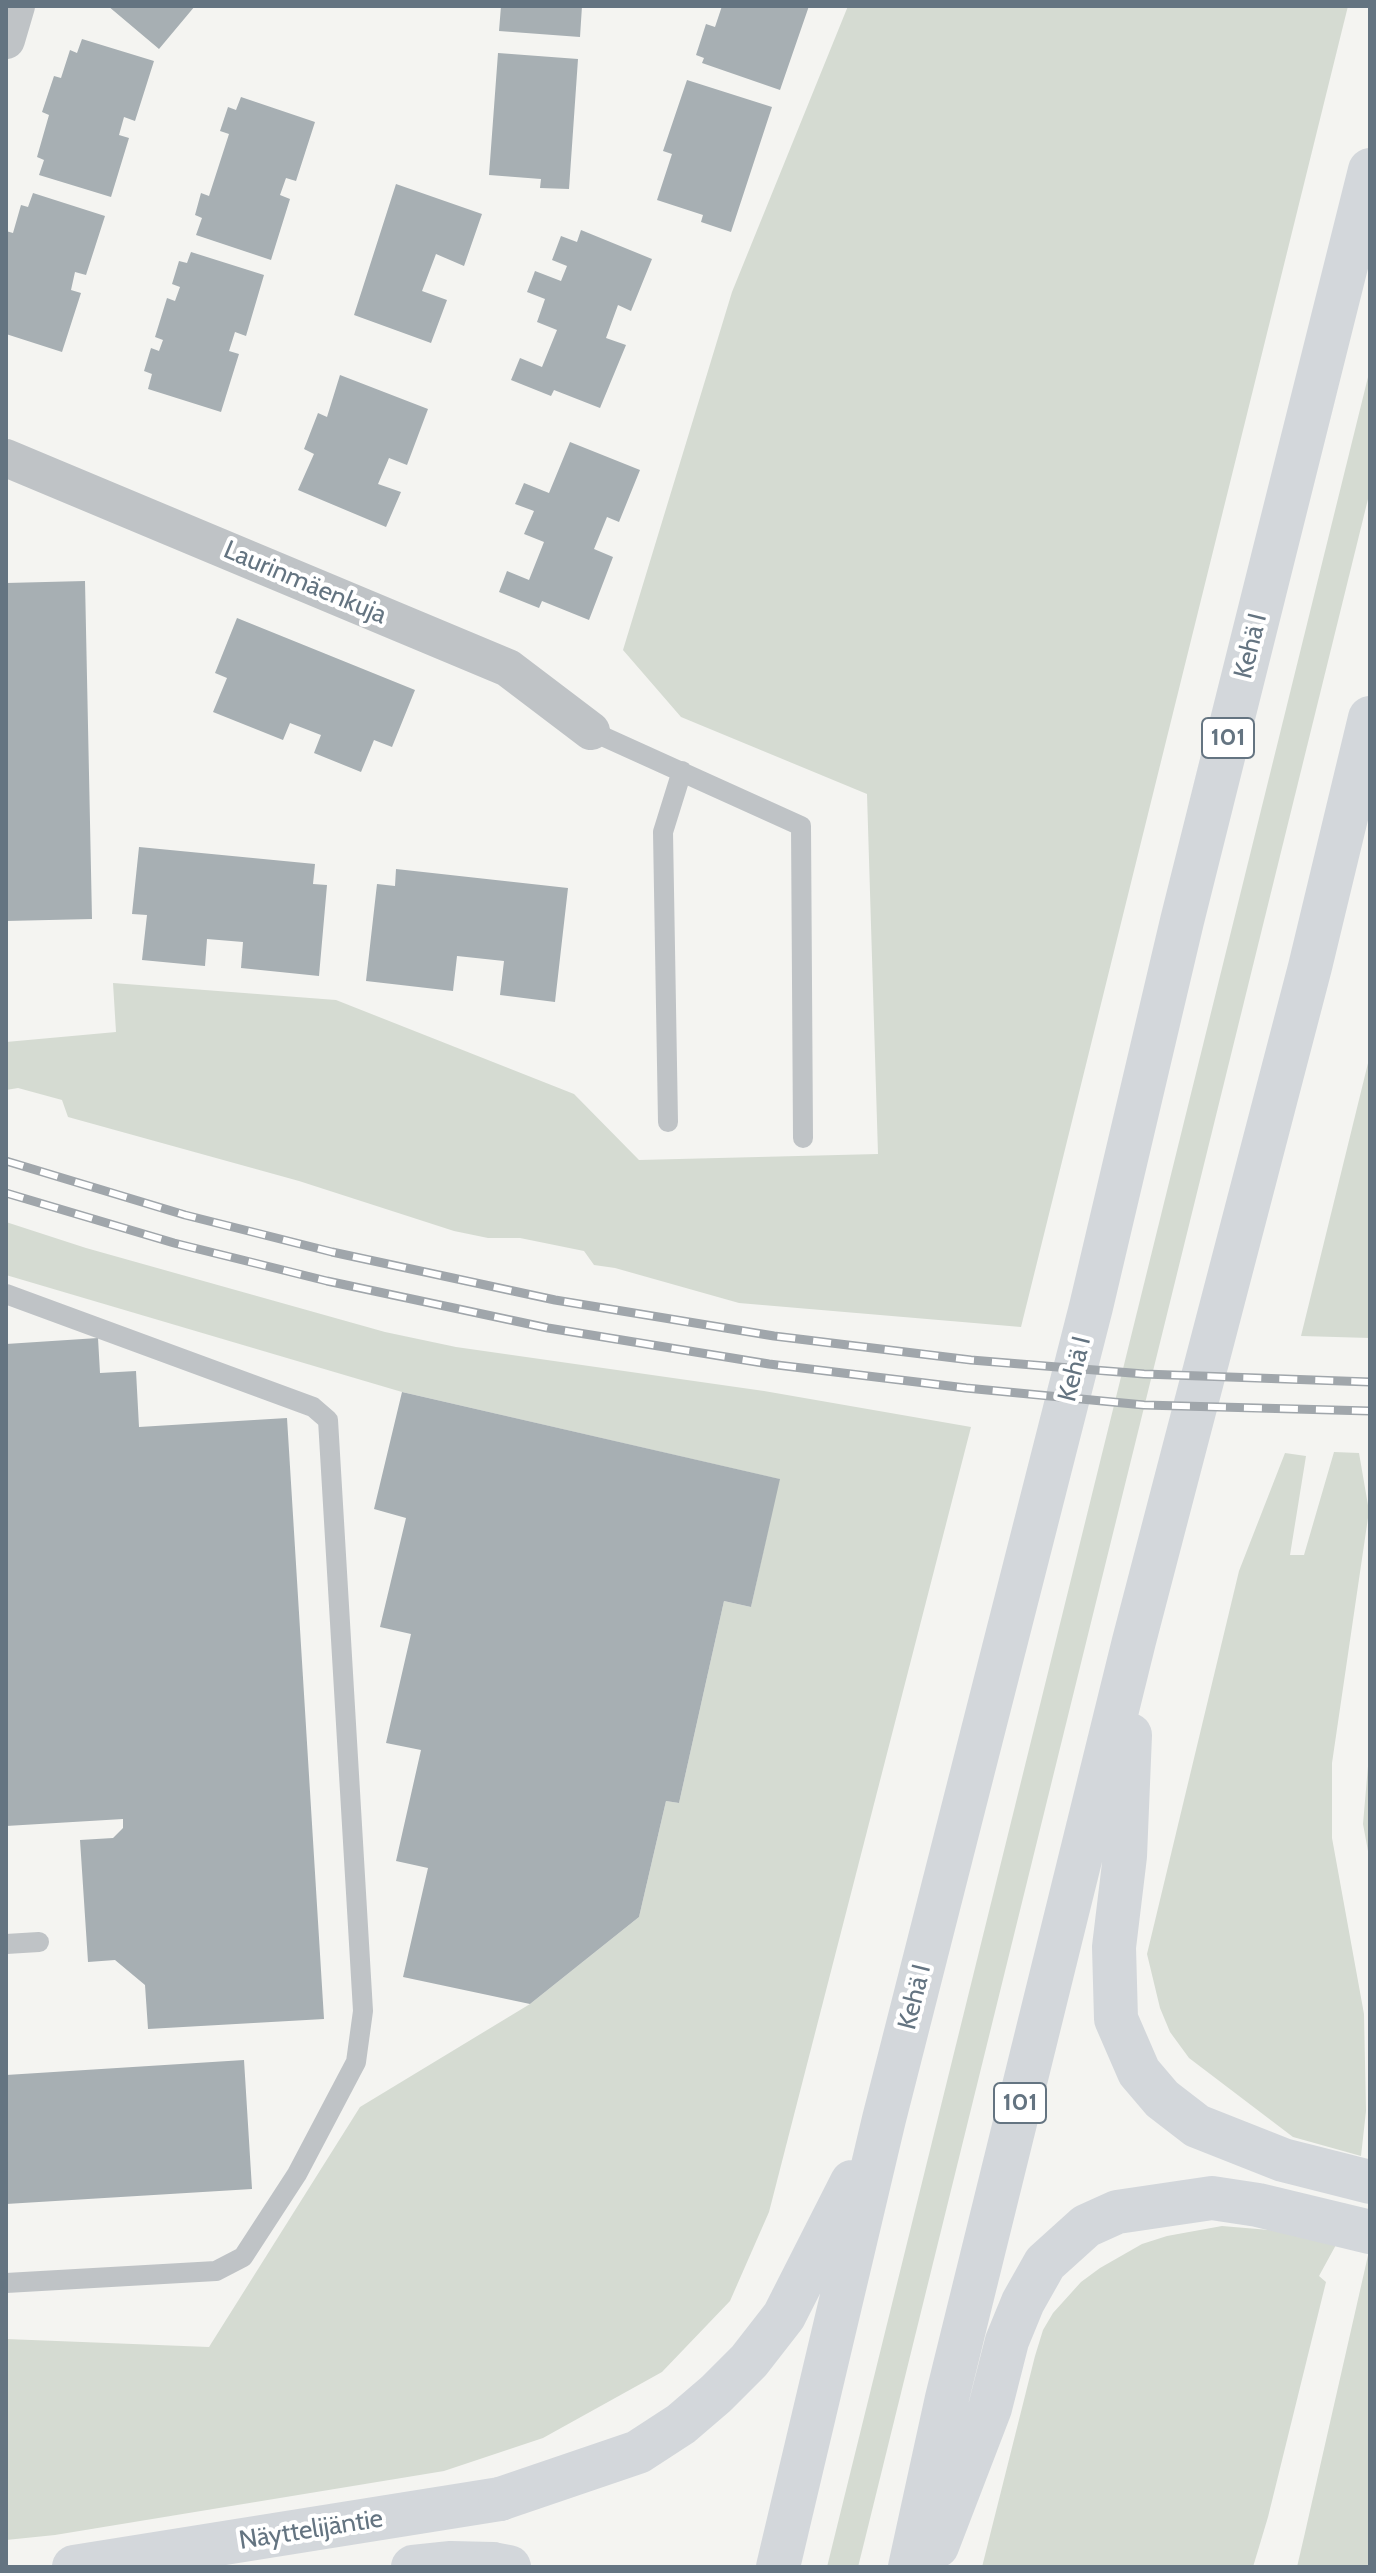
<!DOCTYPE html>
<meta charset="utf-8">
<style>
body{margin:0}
#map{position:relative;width:1376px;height:2573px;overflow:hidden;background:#f4f4f1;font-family:Cabin,sans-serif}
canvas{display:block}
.frame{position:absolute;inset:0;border:8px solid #647481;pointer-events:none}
</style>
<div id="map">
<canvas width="1376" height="2573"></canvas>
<div class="frame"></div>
</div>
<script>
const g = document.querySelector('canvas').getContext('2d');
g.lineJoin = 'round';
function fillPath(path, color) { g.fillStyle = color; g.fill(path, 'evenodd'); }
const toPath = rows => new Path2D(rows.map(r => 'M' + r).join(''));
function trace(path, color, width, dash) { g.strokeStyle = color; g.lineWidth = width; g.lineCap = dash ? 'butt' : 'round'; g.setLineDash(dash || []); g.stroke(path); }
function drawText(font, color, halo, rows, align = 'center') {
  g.font = font + ' Cabin,sans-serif'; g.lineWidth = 8; g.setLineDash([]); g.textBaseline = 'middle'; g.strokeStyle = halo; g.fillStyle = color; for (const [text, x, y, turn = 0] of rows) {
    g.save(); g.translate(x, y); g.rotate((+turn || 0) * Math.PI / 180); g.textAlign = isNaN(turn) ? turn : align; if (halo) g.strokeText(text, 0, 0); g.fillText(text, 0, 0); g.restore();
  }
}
fillPath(toPath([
 [848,6,1348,6,1021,1327,739,1303,615,1268,594,1265,584,1251,520,1238,488,1238,454,1231,299,1181,68,1117,62,1100,18,1088,6,1090,6,1042,116,1032,113,983,336,1000,574,1094,639,1160,878,1154,867,794,681,717,623,650,732,292],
 [1370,369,1370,491,865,2539,858,2567,827,2567],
 [1370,1055,1370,1338,1301,1336],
 [6,1222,86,1248,385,1332,456,1347,764,1391,971,1427,769,2212,730,2301,662,2372,543,2438,444,2471,55,2535,6,2540,6,2339,209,2347,360,2107,530,2004,639,1917,666,1801,679,1803,724,1601,751,1607,779,1479,402,1392,6,1275],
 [1334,1452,1359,1453,1369,1511,1332,1763,1332,1838,1364,2014,1366,2111,1361,2156,1293,2137,1189,2058,1170,2032,1160,2008,1147,1954,1239,1571,1285,1453,1306,1456,1290,1555,1304,1555],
 [1370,1743,1370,1862,1363,1824],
 [1222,2226,1281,2231,1337,2243,1319,2276,1326,2282,1268,2517,1253,2567,982,2567,1035,2356,1043,2330,1053,2313,1081,2282,1100,2268,1142,2244,1167,2236],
 [1369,2251,1370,2567,1297,2567,1304,2537]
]), '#d5dbd2');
fillPath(toPath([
 [108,6,195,6,159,49],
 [501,6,582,6,580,37,499,31],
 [722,6,809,6,780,90,702,63,704,58,696,55,706,24,715,27],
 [82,39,154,61,135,121,124,117,119,135,129,138,111,197,39,175,44,160,37,157,49,115,42,112,54,76,61,78,70,50,77,53],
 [498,53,578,59,569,189,540,188,541,179,489,175],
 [687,80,772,107,731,232,701,222,703,215,657,200,672,154,663,151],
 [241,97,315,122,296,181,286,178,280,195,290,199,271,260,196,235,202,218,195,215,201,193,209,196,229,134,220,131,228,107,236,110],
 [396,184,482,214,464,266,436,254,422,291,447,300,431,343,354,315],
 [33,193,105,216,86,275,75,272,71,290,81,293,62,352,6,334,6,231,13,233,21,205,28,207],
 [581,230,652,259,631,311,618,305,606,338,626,345,600,408,554,390,551,396,511,380,520,358,542,367,557,330,537,322,545,299,527,292,535,271,561,281,567,266,552,260,561,236,577,242],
 [191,252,264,275,246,336,235,332,229,351,239,354,221,412,148,389,152,374,144,371,151,348,159,351,163,340,155,337,167,298,175,301,180,287,172,284,179,261,187,263],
 [340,375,428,409,407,465,389,458,378,484,401,492,386,527,298,490,314,454,304,449,318,413,327,417],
 [570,442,640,470,619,522,607,517,594,549,613,557,589,620,542,601,539,608,499,592,507,571,529,580,544,542,524,534,534,511,515,504,524,483,549,493],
 [85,581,92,919,6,921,6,583],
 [237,618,415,690,392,747,374,740,361,772,314,753,321,735,290,723,283,740,213,712,227,678,215,673],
 [139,847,315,864,313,884,327,885,319,976,241,968,243,942,207,939,205,966,142,960,147,915,132,914],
 [396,869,568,888,555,1002,500,995,504,961,457,956,453,991,366,981,377,884,395,886],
 [98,1338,100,1373,136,1371,139,1427,287,1418,324,2019,148,2029,145,1985,115,1960,88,1962,80,1840,113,1838,123,1828,123,1819,6,1826,6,1344],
 [402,1392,780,1479,751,1607,724,1601,679,1803,666,1801,639,1917,530,2004,403,1977,428,1868,396,1861,421,1750,386,1743,411,1634,380,1627,406,1518,374,1509],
 [244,2060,252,2189,6,2204,6,2075]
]), '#a7afb3');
trace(toPath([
 [591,731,801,826,803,1138],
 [668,1122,663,832,682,771],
 [6,1294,313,1407,328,1420,363,2011,356,2062,297,2174,243,2257,216,2271,6,2283],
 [6,1944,39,1942]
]), '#bfc3c6', 20);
trace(toPath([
 [6,40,16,6],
 [6,458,508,668,591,731]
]), '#bfc3c6', 38);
trace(toPath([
 [74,2567,500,2499],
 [413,2567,451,2563,493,2564]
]), '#d3d7db', 44);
trace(toPath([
 [1130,1735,1125,1856,1114,1947,1116,2019,1139,2072,1162,2099,1197,2126,1283,2160,1370,2182],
 [500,2499,638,2452,681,2424,716,2394,749,2361,784,2316,852,2182],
 [937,2546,990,2408,1007,2341,1023,2302,1045,2263,1086,2226,1117,2212,1212,2198,1258,2205,1370,2232],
 [493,2564,509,2567],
 [778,2567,884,2119,1091,1307,1182,921,1370,170],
 [910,2567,947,2398,1134,1641,1310,967,1370,718]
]), '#d3d7db', 44);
const rail = toPath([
 [6,1161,185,1215,332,1252,555,1300,774,1336,971,1360,1144,1374,1370,1382],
 [6,1193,174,1243,327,1281,548,1328,769,1364,966,1388,1144,1405,1370,1411]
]);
trace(rail, '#a0a6ab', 9);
trace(rail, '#fff', 6, [18]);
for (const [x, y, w] of [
 [1228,738,52],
 [1020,2103,52]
]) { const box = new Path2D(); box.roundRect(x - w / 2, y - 20, w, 40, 6); g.fillStyle = '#fff'; g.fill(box); trace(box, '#647481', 2); }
drawText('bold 24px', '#647481', null, [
 ["101",1228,738],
 ["101",1020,2103]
]);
drawText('26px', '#647481', '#fff', [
 ["Laurinmäenkuja",305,583,23],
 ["Kehä I",1251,646,-76],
 ["Kehä I",1075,1369,-76],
 ["Kehä I",915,1997,-76],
 ["Näyttelijäntie",311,2530,-9]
]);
</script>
